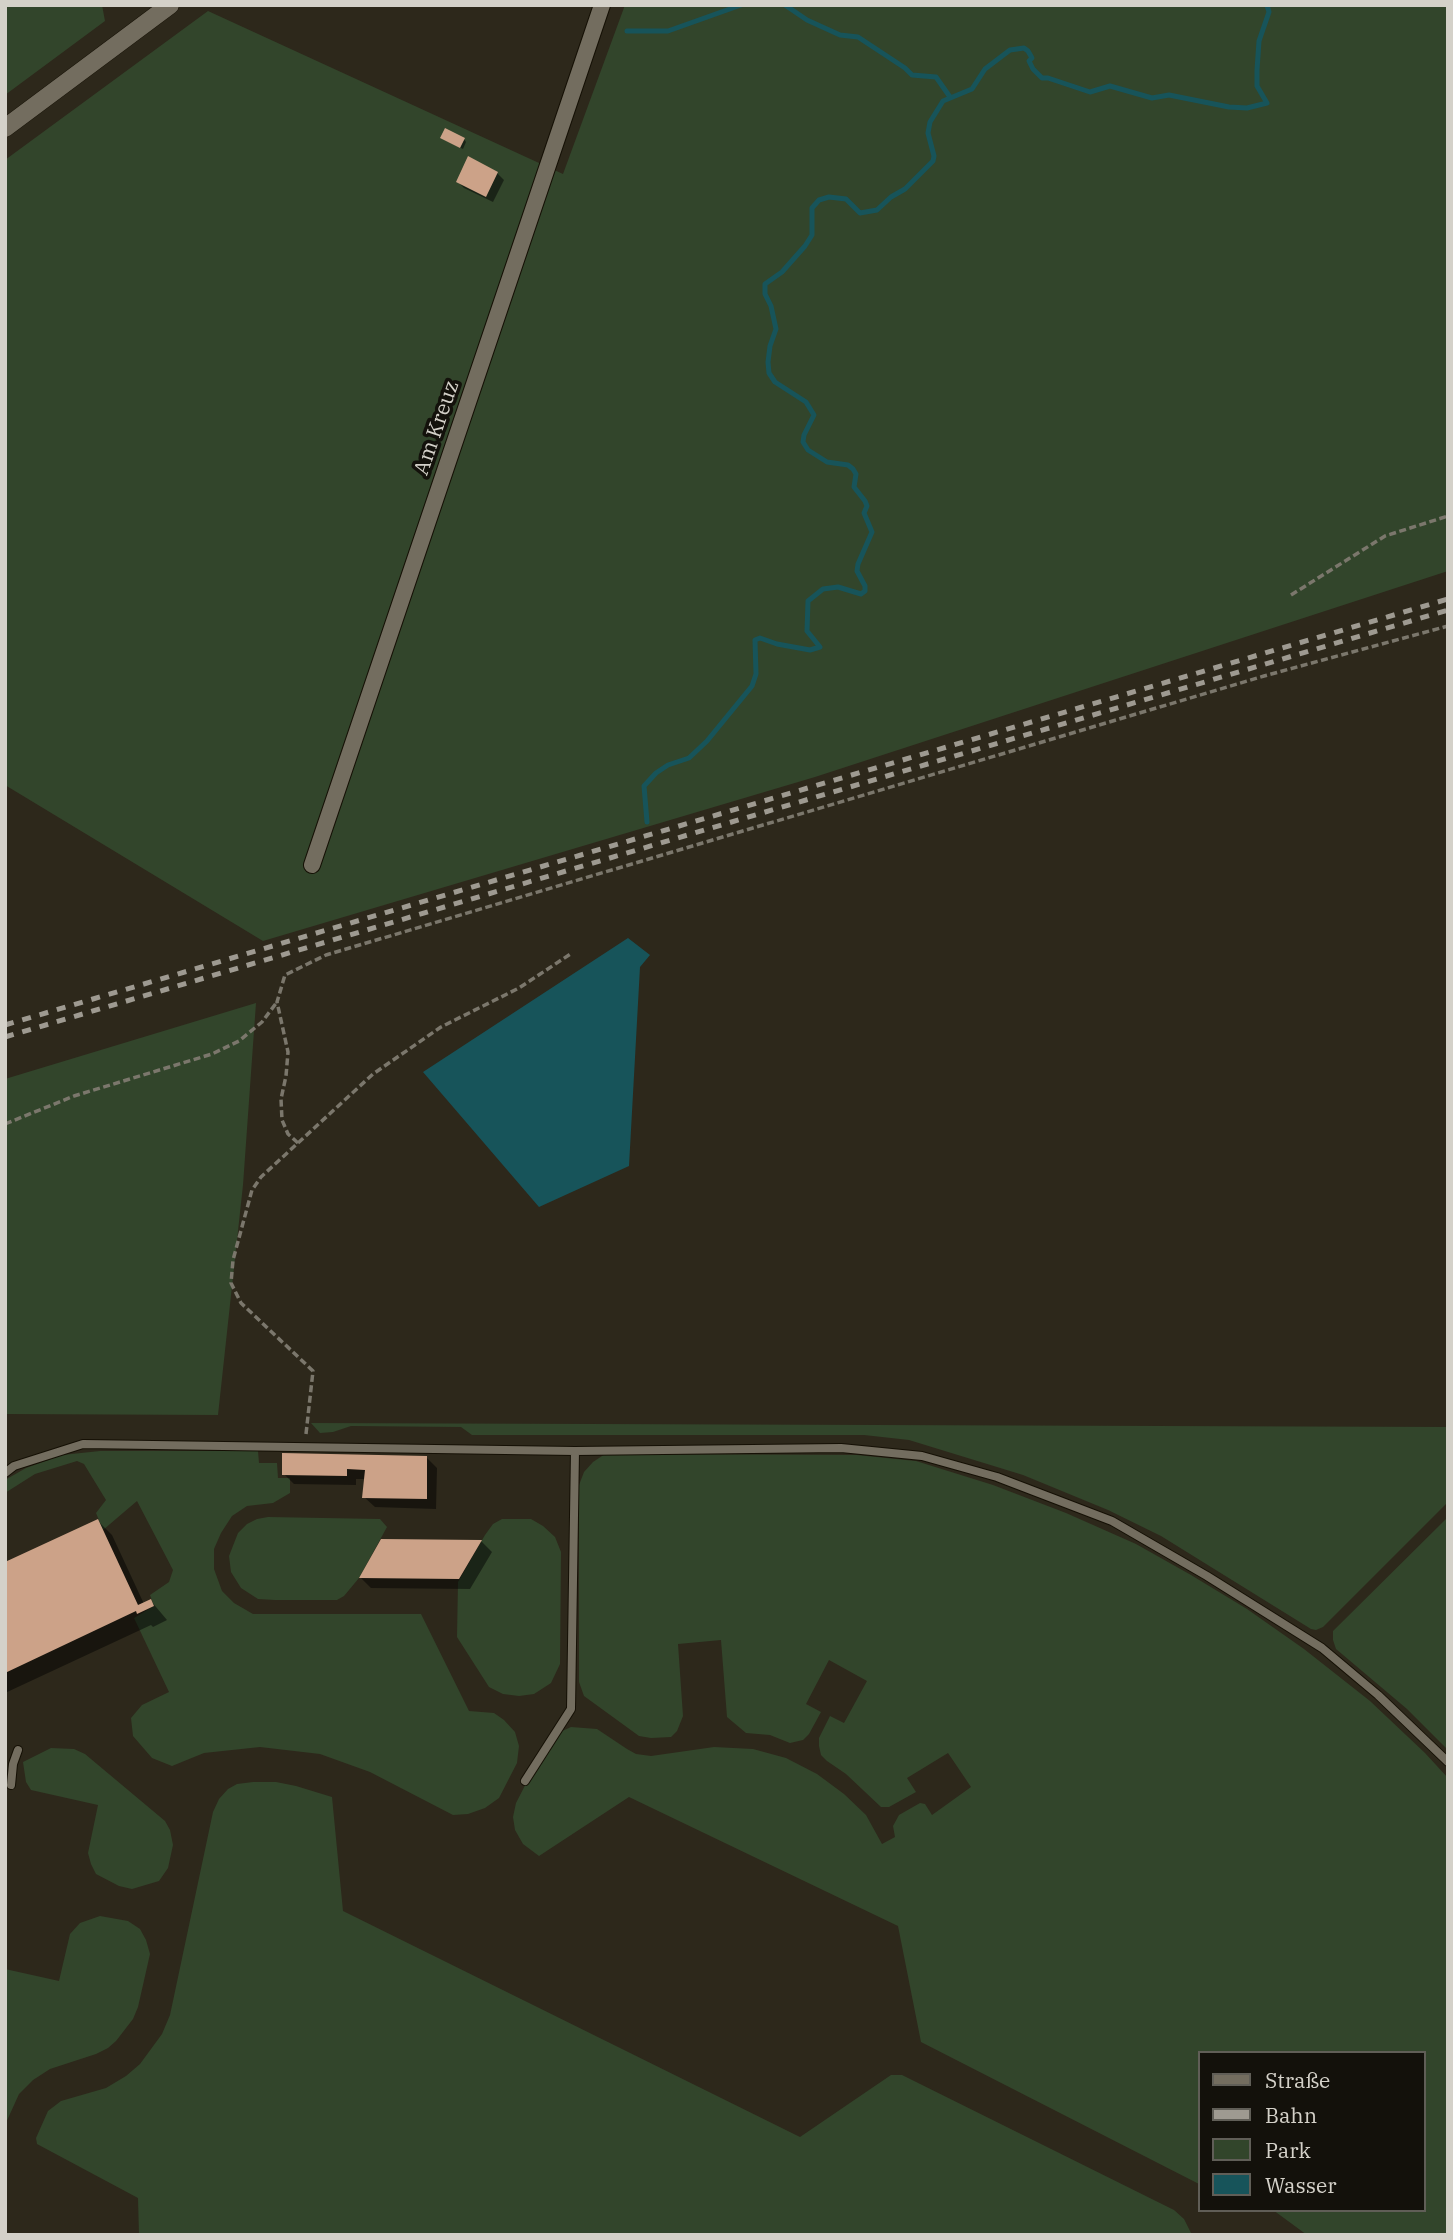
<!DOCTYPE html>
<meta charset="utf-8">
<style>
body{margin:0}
#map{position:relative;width:1453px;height:2240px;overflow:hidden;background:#2d281b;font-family:"IBM Plex Serif",serif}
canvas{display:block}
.frame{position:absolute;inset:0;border:7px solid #d4d1c9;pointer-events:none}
.legend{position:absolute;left:1198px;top:2051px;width:228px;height:161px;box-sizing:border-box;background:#13110b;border:2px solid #605e57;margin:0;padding:9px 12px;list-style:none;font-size:21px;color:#d4d1c9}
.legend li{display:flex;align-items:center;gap:14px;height:35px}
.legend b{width:35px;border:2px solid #605e57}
</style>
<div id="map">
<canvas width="1453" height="2240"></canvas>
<div class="frame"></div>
<ul class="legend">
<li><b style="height:9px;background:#736d5f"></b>Straße</li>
<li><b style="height:9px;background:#9e9a91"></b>Bahn</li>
<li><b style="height:19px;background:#32452b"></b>Park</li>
<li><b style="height:19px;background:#17545a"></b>Wasser</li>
</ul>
</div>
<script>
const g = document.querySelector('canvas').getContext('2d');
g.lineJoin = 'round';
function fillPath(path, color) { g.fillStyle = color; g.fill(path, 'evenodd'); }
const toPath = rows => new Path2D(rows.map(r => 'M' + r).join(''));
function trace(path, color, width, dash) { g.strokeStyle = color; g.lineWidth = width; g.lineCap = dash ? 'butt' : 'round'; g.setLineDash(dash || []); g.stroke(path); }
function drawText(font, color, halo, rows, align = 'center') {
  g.font = font + ' "IBM Plex Serif",serif'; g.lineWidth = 7; g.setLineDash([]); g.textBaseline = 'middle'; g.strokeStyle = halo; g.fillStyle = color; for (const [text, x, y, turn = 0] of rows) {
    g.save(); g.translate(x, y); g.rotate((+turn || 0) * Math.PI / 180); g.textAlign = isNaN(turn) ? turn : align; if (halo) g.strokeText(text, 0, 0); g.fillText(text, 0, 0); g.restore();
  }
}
fillPath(toPath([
 [5,5,102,5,105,21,5,95],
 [625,5,1448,5,1448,571,815,777,263,941,5,785,5,160,208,11,563,174],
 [256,1003,243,1185,218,1415,5,1414,5,1079],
 [311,1423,1448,1427,1448,1502,1323,1627,1316,1630,1311,1629,1161,1536,1108,1510,1023,1475,909,1440,864,1435,472,1435,461,1427,351,1426,333,1432,320,1433],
 [100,1451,258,1451,259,1463,277,1463,278,1478,290,1478,290,1493,273,1503,247,1506,232,1516,221,1533,214,1549,214,1569,222,1591,234,1603,253,1614,421,1614,469,1711,494,1713,504,1720,515,1732,519,1746,517,1763,499,1798,485,1808,468,1814,453,1815,370,1772,320,1754,260,1747,204,1753,172,1766,152,1758,133,1736,131,1718,142,1705,169,1692,134,1618,154,1606,150,1595,169,1582,173,1570,137,1501,103,1530,96,1513,106,1500,84,1464,77,1461,35,1474,5,1493,5,1480,26,1468,62,1455],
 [605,1454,857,1455,916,1461,993,1485,1066,1513,1136,1544,1191,1575,1247,1609,1304,1649,1370,1701,1425,1753,1448,1778,1448,2235,1307,2235,1273,2210,1423,2210,1423,2053,1199,2053,1199,2184,921,2042,898,1926,629,1797,539,1856,523,1844,515,1830,513,1817,516,1803,534,1768,560,1732,571,1727,597,1729,627,1749,636,1754,651,1756,714,1747,753,1749,786,1758,817,1774,844,1794,866,1815,882,1844,895,1837,893,1826,899,1815,920,1803,925,1804,932,1815,971,1787,948,1753,907,1778,916,1792,889,1807,881,1807,846,1774,827,1761,821,1755,819,1746,819,1738,830,1716,844,1723,867,1681,829,1660,806,1704,821,1712,809,1734,803,1740,790,1743,770,1735,746,1733,727,1717,721,1640,678,1644,683,1716,677,1731,671,1737,651,1738,639,1736,584,1696,579,1682,579,1485,584,1472,593,1462],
 [268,1517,380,1519,387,1527,359,1578,344,1596,337,1600,275,1600,258,1599,241,1588,231,1572,229,1556,238,1533,247,1524,257,1519],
 [1448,1517,1448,1750,1407,1709,1336,1649,1333,1640,1333,1631],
 [502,1519,531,1519,543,1526,555,1537,561,1552,560,1664,551,1683,534,1694,519,1696,503,1694,489,1687,457,1637,458,1582,485,1535,493,1524],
 [51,1748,74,1749,85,1754,165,1821,170,1830,173,1845,168,1868,159,1881,132,1889,119,1886,96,1874,91,1864,88,1853,98,1805,31,1790,26,1782,23,1762],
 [253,1782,276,1782,296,1786,332,1797,343,1911,800,2137,891,2075,902,2075,1174,2210,1184,2219,1192,2235,139,2235,138,2198,37,2144,36,2138,48,2111,61,2101,106,2088,126,2076,140,2064,162,2034,170,2015,213,1812,219,1799,228,1789,237,1784],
 [100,1916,128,1921,140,1929,146,1940,150,1954,138,2007,133,2019,116,2041,108,2048,96,2054,50,2069,33,2080,19,2094,5,2125,5,1969,59,1981,70,1934,80,1923]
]), '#32452b');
fillPath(toPath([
 [628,938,650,955,640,967,629,1166,539,1207,423,1072]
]), '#17545a');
fillPath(toPath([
 [464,139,466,142,463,149,445,140],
 [497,173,504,180,493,202,464,188,458,182],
 [427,1458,437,1468,436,1509,375,1507,364,1497,366,1479,356,1479,356,1485,294,1484,284,1474],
 [98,1521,112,1535,144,1604,151,1601,167,1620,153,1627,151,1625,5,1693,5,1564],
 [382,1541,482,1542,492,1552,470,1589,371,1588,361,1578],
 [5,1767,9,1771,5,1789]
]), '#0007');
trace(toPath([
 [785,5,807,20,840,35,858,37,905,68,912,75,936,77,950,97],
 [627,31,668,31,741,5],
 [647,822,644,786,656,773,668,765,689,758,707,741,752,686,756,674,755,640,760,638,777,644,810,650,820,647,807,631,808,601,823,589,838,587,861,594,865,591,865,586,857,571,858,564,872,532,864,513,867,506,865,501,854,487,856,474,853,469,848,465,827,462,808,450,803,442,804,435,814,415,806,402,775,382,769,373,768,362,770,346,776,329,771,306,765,294,765,284,782,272,805,246,812,235,812,208,819,200,829,197,846,199,860,213,877,210,891,197,905,189,933,161,934,156,928,133,930,122,943,101,972,89,985,69,1010,50,1024,48,1028,51,1032,58,1029,61,1033,69,1042,78,1048,78,1090,92,1110,86,1152,98,1169,95,1229,107,1247,108,1267,103,1257,86,1257,70,1259,41,1269,12,1267,5]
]), '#17545a', 5);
fillPath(toPath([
 [445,128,465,138,460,148,440,138],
 [468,156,498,172,486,197,456,182],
 [282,1453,427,1456,427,1499,362,1498,365,1470,347,1469,347,1476,282,1475],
 [98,1519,138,1605,151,1599,154,1606,137,1614,136,1611,5,1673,5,1562],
 [381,1539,482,1540,459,1579,359,1578]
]), '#cca288');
const service = toPath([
 [5,1473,14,1466,83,1444,575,1451,841,1448,922,1456,997,1477,1112,1521,1207,1576,1322,1648,1378,1695,1448,1762],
 [525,1781,571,1709,575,1451],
 [11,1785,13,1764,18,1750]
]);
const minor = toPath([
 [312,865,602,5]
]);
const tertiary = toPath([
 [5,128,170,5]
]);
trace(service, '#151005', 10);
trace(minor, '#151005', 18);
trace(tertiary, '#151005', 19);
trace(toPath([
 [1291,595,1385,536,1448,516],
 [5,1124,74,1096,212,1054,239,1041,262,1022,277,1002],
 [298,1143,288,1134,282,1120,281,1099,286,1076,288,1052,277,1002,285,975,326,955,1264,676,1448,626],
 [306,1434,313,1371,241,1303,231,1283,233,1260,252,1190,261,1177,373,1074,441,1027,519,988,572,953]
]), '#7b776c', 3.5, [7, 3.5]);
trace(service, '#736d5f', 8);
trace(minor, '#736d5f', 16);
trace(tertiary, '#736d5f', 18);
trace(toPath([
 [5,1025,1448,599],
 [5,1037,1448,610]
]), '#9e9a91', 5, [9, 9]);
drawText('21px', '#d4d1c9', '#13110b', [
 ["Am Kreuz",437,428,-71]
]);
</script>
